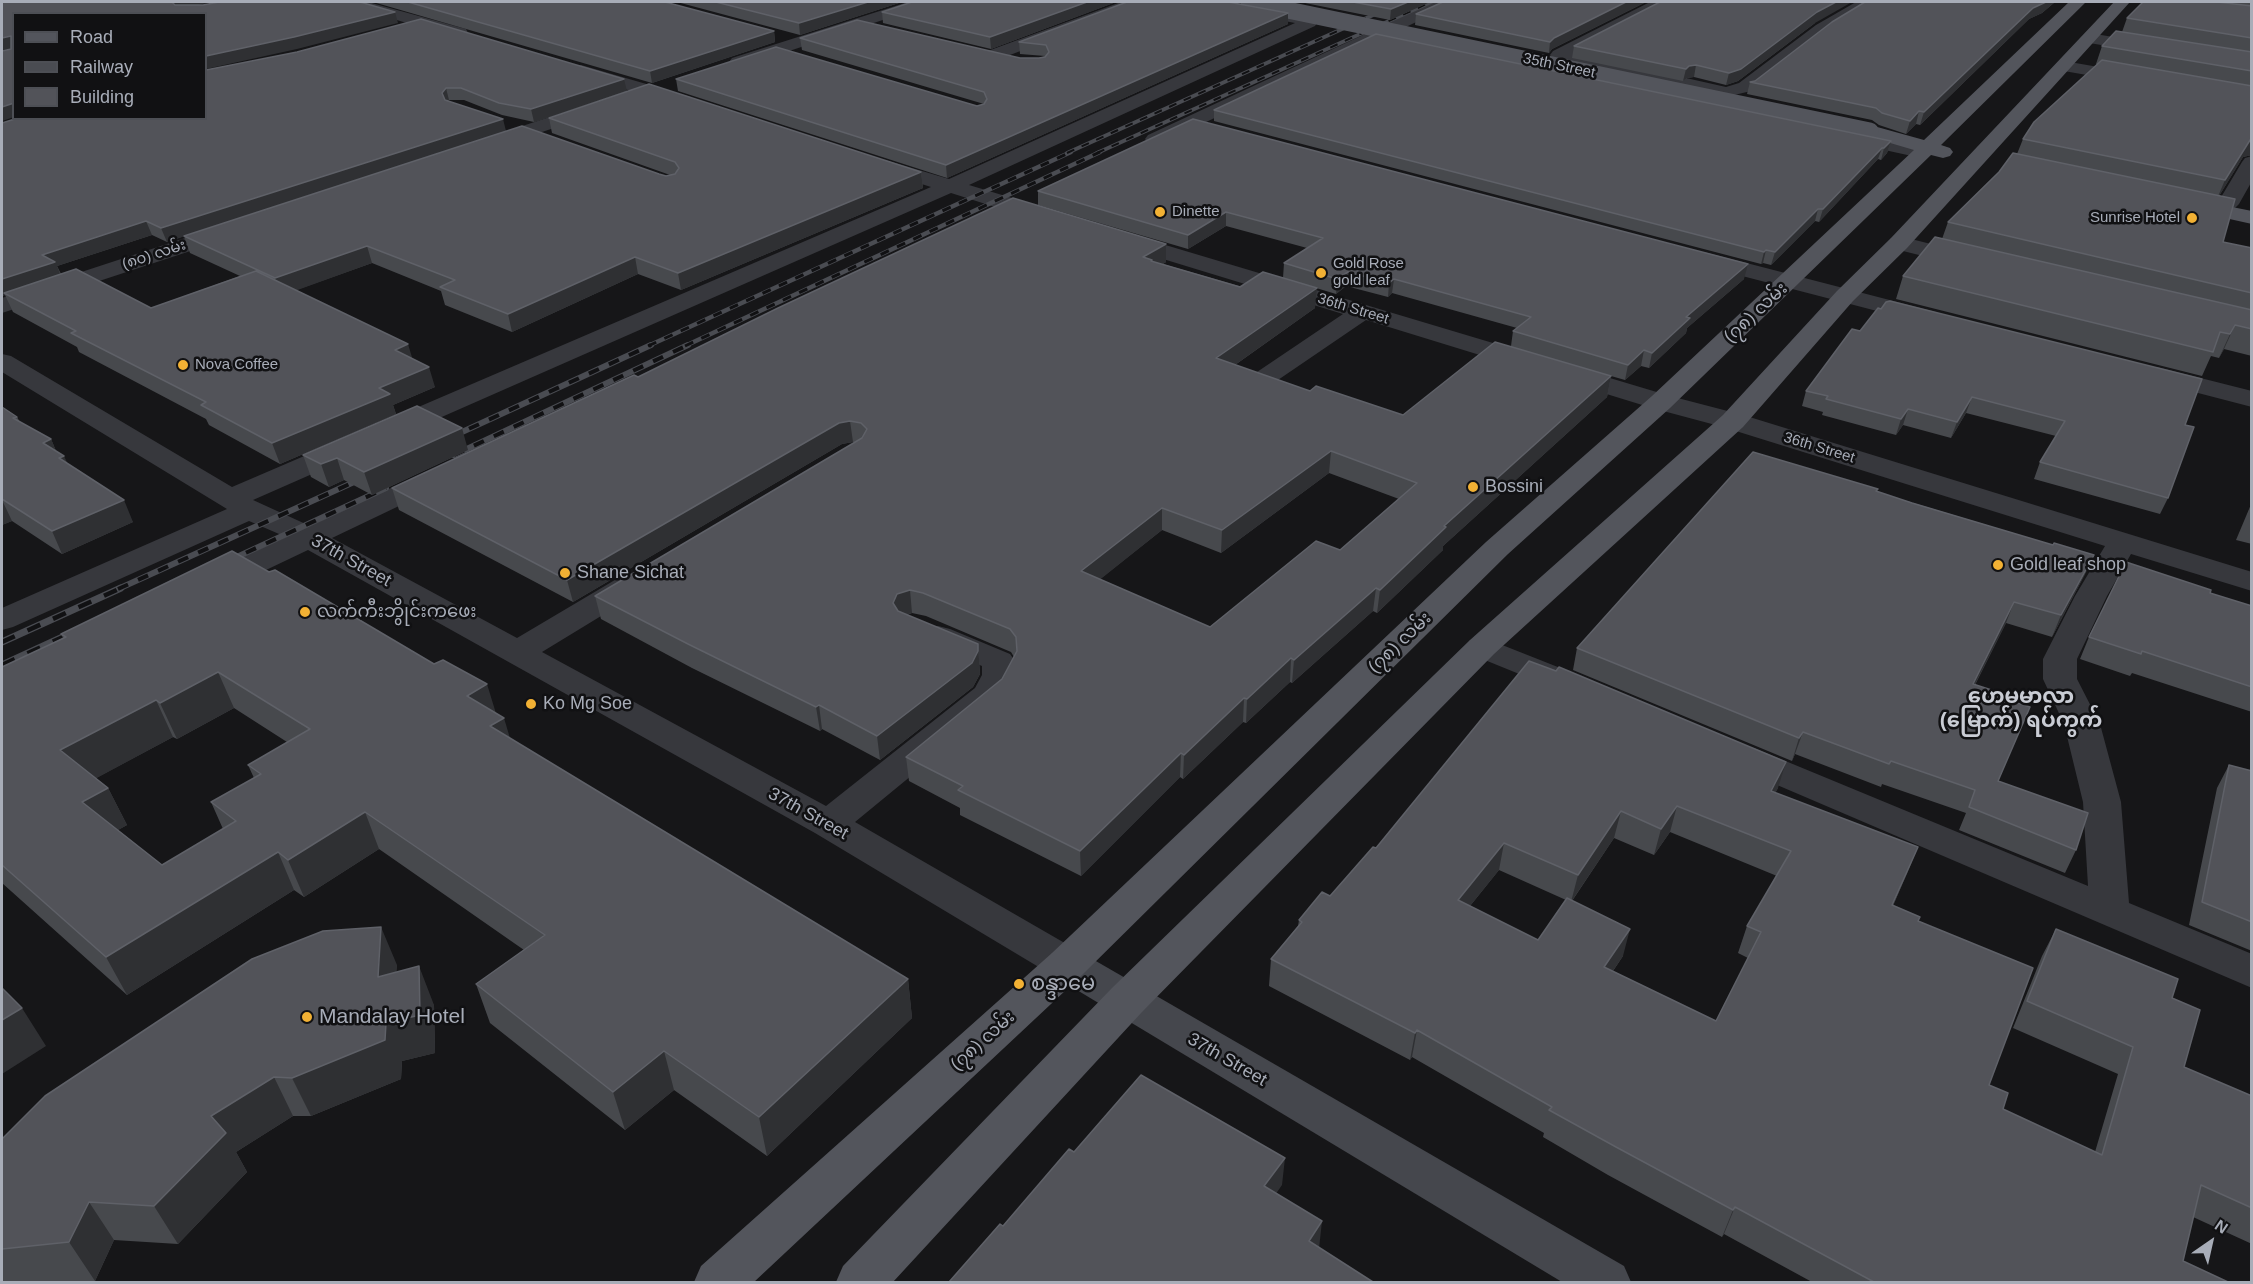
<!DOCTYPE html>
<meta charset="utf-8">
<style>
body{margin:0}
#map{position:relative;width:2253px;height:1284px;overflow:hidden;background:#161618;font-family:Helvetica,sans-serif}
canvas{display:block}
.frame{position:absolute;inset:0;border:3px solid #a8adb8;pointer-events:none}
.legend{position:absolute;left:12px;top:12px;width:195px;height:108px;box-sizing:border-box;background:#111113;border:2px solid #4d4f55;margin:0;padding:8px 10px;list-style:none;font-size:18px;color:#a8adb8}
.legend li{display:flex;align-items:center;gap:12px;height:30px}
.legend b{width:30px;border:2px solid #4d4f55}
.north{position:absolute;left:2181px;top:1212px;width:60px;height:60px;-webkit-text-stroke:4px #111113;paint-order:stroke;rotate:34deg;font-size:16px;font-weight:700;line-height:24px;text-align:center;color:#a8adb8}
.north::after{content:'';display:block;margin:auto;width:21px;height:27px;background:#a8adb8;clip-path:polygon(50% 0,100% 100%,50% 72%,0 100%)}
</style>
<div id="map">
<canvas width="2253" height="1284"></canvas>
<div class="frame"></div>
<ul class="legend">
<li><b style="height:8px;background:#53555c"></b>Road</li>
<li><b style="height:8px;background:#4a4c52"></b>Railway</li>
<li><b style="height:16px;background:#525359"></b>Building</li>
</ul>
<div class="north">N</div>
</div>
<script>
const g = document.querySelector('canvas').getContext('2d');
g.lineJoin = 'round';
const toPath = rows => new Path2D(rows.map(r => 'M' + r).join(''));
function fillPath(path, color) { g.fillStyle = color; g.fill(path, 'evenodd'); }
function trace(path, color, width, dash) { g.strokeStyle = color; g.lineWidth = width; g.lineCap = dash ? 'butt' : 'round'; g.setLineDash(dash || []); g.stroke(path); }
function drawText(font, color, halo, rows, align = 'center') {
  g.font = font + ' Helvetica,"Noto Sans Myanmar",sans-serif'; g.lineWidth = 5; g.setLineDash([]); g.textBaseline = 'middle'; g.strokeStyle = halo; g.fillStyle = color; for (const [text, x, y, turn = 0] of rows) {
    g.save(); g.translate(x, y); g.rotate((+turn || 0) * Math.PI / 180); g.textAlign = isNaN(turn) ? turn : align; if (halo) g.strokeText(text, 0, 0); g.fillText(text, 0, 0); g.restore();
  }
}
fillPath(toPath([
 [344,2,368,2,466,29,468,33,466,37,454,37,346,5,344,2],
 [908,2,930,2,928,5,744,66,732,66,729,62,732,58,908,2],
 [1121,2,1142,2,1140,5,997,60,991,61,985,60,982,56,985,52,1121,2],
 [1204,2,1234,2,1310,17,1317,23,1315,26,969,185,1055,211,1058,216,1055,221,1047,222,1039,221,951,193,253,500,310,526,425,472,435,469,445,472,449,478,445,484,332,538,517,638,625,574,636,572,647,574,652,581,647,588,542,652,826,806,975,688,982,675,982,666,926,643,922,636,926,629,938,626,950,629,1010,654,1015,661,1016,675,1001,702,855,822,1082,953,1088,964,1082,975,1067,980,1052,975,815,833,308,550,224,590,213,592,202,590,197,583,202,576,286,537,249,521,13,627,2,630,2,608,227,509,2,372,2,354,11,356,232,487,931,187,871,168,868,164,871,160,885,160,949,179,1295,23,1212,7,1204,2],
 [1434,2,1454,2,1452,5,1162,143,1155,145,1148,143,1145,139,1148,135,1434,2],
 [1650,2,1669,2,1667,5,1575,53,1726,87,1739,83,1816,25,1856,2,1874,2,1828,31,1751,91,1726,97,1559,60,1553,59,1550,55,1553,51,1650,2],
 [2089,33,2150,43,2156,44,2158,48,2156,52,2150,53,2083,42,2081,38,2089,33],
 [2064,61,2133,73,2139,74,2142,78,2139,82,2133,83,2058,70,2055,66,2058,62,2064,61],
 [581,65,691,97,693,101,691,105,684,107,575,74,572,70,575,66,581,65],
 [592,103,599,105,601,109,599,113,497,147,483,147,480,143,483,139,592,103],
 [1846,130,1928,148,1931,152,1928,156,1921,158,1839,140,1836,136,1839,132,1846,130],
 [2252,156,2252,181,2239,204,2235,208,2228,210,2221,208,2217,204,2242,162,2245,158,2252,156],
 [231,223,239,225,242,230,239,235,2,313,2,298,231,223],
 [1122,232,1670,396,1743,415,2252,572,2252,591,2131,554,2107,596,2077,659,2077,679,2100,724,2121,802,2129,903,2252,954,2252,988,1728,764,1723,756,1728,748,1741,744,1754,748,2088,886,2083,802,2064,724,2043,679,2043,659,2075,596,2105,546,1723,427,1652,408,1366,320,1275,382,1266,385,1257,382,1253,377,1257,372,1343,314,1114,244,1111,239,1114,234,1122,232],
 [1899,236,1975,255,1978,260,1975,265,1967,267,1891,248,1888,243,1891,238,1899,236],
 [1704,252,1936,312,1939,317,1936,322,1927,324,1696,264,1693,259,1696,254,1704,252],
 [2157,367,2252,391,2252,407,2148,380,2144,375,2148,370,2157,367],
 [1482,637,1578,675,1583,682,1578,689,1566,693,1470,654,1465,647,1470,640,1482,637]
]), '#37383d');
fillPath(toPath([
 [1067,948,1082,953,1624,1266,1631,1282,1562,1282,1052,975,1046,964,1052,953,1067,948]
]), '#45474d');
fillPath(toPath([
 [2069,2,2086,2,1941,145,1950,148,1953,152,1950,156,1943,158,1931,155,1670,408,1508,554,1082,975,754,1282,694,1282,701,1266,1052,953,1486,542,1652,396,1914,150,1863,135,1860,131,1863,127,1870,125,1924,140,2069,2],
 [2114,2,2130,2,1907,248,1853,301,1743,427,1494,654,1142,1012,893,1282,836,1282,843,1266,1112,988,1470,640,1723,415,1837,291,1891,238,2114,2],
 [2187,198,2252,211,2252,224,2180,208,2176,204,2180,200,2187,198]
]), '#53555c');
const railFar3 = toPath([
 [1067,153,1402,2],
 [1097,153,1431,2]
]);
const railFar2 = toPath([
 [648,346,1071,152],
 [685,346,1100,152]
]);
const railFar1 = toPath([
 [449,438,651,345],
 [454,455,688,345],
 [226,562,386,488],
 [118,589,365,477]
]);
const rail = toPath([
 [2,642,121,588],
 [2,665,78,630]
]);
trace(railFar3, '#4a4c52', 4);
trace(railFar2, '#4a4c52', 4.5);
trace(railFar1, '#4a4c52', 6);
trace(rail, '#4a4c52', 7);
trace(railFar3, '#111113', 2, [8]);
trace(railFar2, '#111113', 3, [9]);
trace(railFar1, '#111113', 4, [11]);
trace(rail, '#111113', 4.5, [14]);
trace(toPath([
 [1249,2,1870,131]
]), '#53555c', 17);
fillPath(toPath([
 [373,2,665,2,774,31,775,42,652,83],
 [677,2,902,2,800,35],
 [1116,2,991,49,883,23,882,12],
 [1300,2,1430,2,1390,20],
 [1646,2,1552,49,1549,53,1415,25,1416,14],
 [1865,2,2055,2,2042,13,2029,19,1920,125,1916,124,1906,134,1879,125,1872,120,1747,94,1750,82,1755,81],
 [2143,2,2252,2,2252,155,2243,157,2219,196,2223,242,2252,248,2252,356,2224,349,2219,358,2211,356,2202,376,1896,299,1903,276,1942,239,1948,222,2017,154,2023,139,2097,65,2096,64,2102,46,2122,32,2127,18],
 [1288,13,1288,24,947,178,678,91,676,79,977,106,984,104,802,50,800,38,1020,58,1039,58,1045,56,1020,54,1019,42],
 [1815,23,1738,81,1726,85,1694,77,1687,78,1683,81,1572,58,1574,46],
 [206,70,627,91,534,122,502,115,464,100,449,100,448,101,506,131,666,176,670,175,552,133,549,118,921,172,923,188,681,290,638,274,512,332,445,305,441,291,372,263,296,290,412,358,435,387,393,405,396,414,280,464,209,425,206,419,79,352,77,347,13,312,5,295,2,296,2,123],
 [152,235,167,242,184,236,190,253,240,276,151,308,61,274,57,266],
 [1214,110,1891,141,1887,153,1881,160,1878,159,1819,222,1815,221,1771,265,1763,263,1761,264,1214,121],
 [1193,119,1744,279,1687,328,1686,333,1649,368,1641,366,1625,380,1611,376,1607,397,1443,546,1443,550,1377,613,1373,611,1292,683,1290,682,1246,723,1243,722,1183,779,1180,777,1081,876,960,815,960,808,909,781,906,757,1002,679,1014,657,1011,652,926,616,912,613,907,615,978,644,980,674,973,687,880,760,822,729,820,731,692,668,601,619,595,596,855,442,853,442,842,444,573,602,399,510,392,488,638,377,1166,244,1166,262,1163,264,1315,308,1235,365,1310,391,1403,415,1511,346,1513,331,1517,328,1392,293,1388,297,1346,286,1336,294,1283,278,1284,263,1307,248,1226,226,1188,249,1038,205,1038,191],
 [1329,473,1399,499,1340,550,1210,627,1100,579,1162,530,1221,553],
 [1860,331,2185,425,2168,498,2160,514,2034,479,2040,462,2056,436,1966,413,1951,438,1903,425,1896,435,1822,415,1823,412,1802,406,1806,391],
 [2,407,17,417,20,422,51,439,56,451,67,463,133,522,62,554,12,521,2,525],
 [468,450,372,495,344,480,329,487,311,477,303,455],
 [1878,489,1877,492,2053,545,2094,555,2084,576,2052,637,2006,623,1975,685,2008,700,1998,781,2076,850,2065,873,1959,830,1966,813,1882,784,1881,787,1795,754,1792,761,1573,670,1577,648],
 [2252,502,2252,544,2236,540],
 [2210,593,2252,606,2252,712,2132,673,2130,676,2080,659,2089,637],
 [61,634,496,714,509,738,908,979,912,1018,767,1156,674,1090,625,1130,490,1023,476,984,524,950,379,849,304,897,294,890,127,995,2,883,2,667,63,638],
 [234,708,287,742,248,765,254,778,211,802,223,829,162,865,118,830,127,825,108,788,96,778,173,737,177,739],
 [2229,765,2252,771,2252,951,2189,925,2217,788],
 [1778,788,1775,793,1918,847,1893,906,1918,921,1989,1085,2003,1109,2095,1152,2118,1074,2013,1028,2042,956,2056,929,2172,998,2184,1067,2252,1096,2252,1244,2193,1217,2183,1261,2228,1282,1812,1282,1724,1234,1722,1237,1608,1175,1543,1137,1544,1133,1412,1057,1410,1060,1269,986,1271,959,1298,926,1299,920,1330,896,1376,848],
 [1670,832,1777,876,1747,926,1738,953,1748,958,1716,1021,1613,971,1623,956,1572,901,1614,838,1654,855],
 [1499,870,1566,900,1538,940,1470,906],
 [397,965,396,972,434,1005,435,1053,402,1061,401,1079,311,1116,293,1116,236,1152,247,1172,178,1244,114,1240,95,1281,76,1282,2,1282,2,1139]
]), '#47494d');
fillPath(toPath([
 [174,2,212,2,180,9,173,3],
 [868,2,902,2,800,35,799,23],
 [1087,2,1116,2,991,49,990,37],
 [1408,2,1430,2,1390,20,1391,9],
 [1626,2,1646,2,1552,49,1549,53,1550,42,1554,38],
 [1836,2,1852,2,1815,23,1738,81,1726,85,1729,73,1817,12],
 [2046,2,2055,2,2042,13,2029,19,1920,125,1924,112,2033,8],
 [395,12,398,23,297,49,206,69,206,56],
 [1288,13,1288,24,947,178,946,165],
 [774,31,775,42,652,83,650,71],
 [11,36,14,48,2,50,2,38],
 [1696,65,1694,77,1687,78,1683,81,1686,69,1689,66],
 [624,79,627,91,534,122,531,109],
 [446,88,449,100,445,105,442,93],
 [13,103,14,117,2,121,2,107],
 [1919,111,1916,124,1906,134,1910,121],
 [503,119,506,131,167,242,161,228],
 [2252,137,2252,155,2243,157,2216,201,2225,180],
 [1891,141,1887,153,1881,160,1884,148],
 [1882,148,1878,159,1819,222,1823,209],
 [921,172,923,188,681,290,678,273],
 [1818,209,1815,221,1771,265,1775,252],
 [1226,212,1226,226,1188,249,1188,235],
 [146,221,152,235,57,266,61,276,4,293,5,295,2,296,2,279,42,255],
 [1166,244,1166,262,1152,271,1143,257],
 [367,246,372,263,281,296,275,278],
 [1766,250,1763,263,1761,264,1764,252],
 [635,257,638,274,512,332,508,314],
 [1748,264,1744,279,1687,328,1686,333,1649,368,1652,353,1686,317],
 [1348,272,1346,286,1336,294,1337,279],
 [1394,279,1392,293,1388,297,1389,283],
 [1317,288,1315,308,1215,379,1216,358],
 [2235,325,2224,349,2219,358,2230,334],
 [408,344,414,364,395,350],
 [1644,350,1641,366,1625,380,1628,365],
 [429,367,435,387,393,405,396,414,280,464,272,443,379,388],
 [1611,376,1607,397,1443,546,1443,550,1377,613,1380,590,1444,526],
 [1972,397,1966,413,1951,438,1957,422],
 [1908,409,1903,425,1896,435,1901,419],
 [850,421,853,442,842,444,573,602,567,580,839,423],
 [462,428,468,450,372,495,364,472],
 [51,439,59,458,64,456,74,477,43,443],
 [1331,451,1329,473,1221,553,1222,530],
 [337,458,344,480,329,487,321,464],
 [2,500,12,521,2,525],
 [124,500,133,522,62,554,52,531],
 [1162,508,1162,530,1082,594,1081,571],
 [2094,555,2084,576,2052,637,2061,615],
 [1376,588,1373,611,1292,683,1294,660],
 [910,590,912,613,899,617,893,603,897,594],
 [2014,602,2006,623,1964,706,1973,684],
 [978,644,980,674,973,687,880,760,877,736],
 [1291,658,1290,682,1246,723,1247,699],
 [218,672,234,708,177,739,160,703],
 [487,684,498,720,467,696],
 [1244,698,1243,722,1183,779,1184,755],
 [156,700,173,737,80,787,60,750],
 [819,705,822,729,820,731,816,707],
 [504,718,515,755,490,726],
 [1803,732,1795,754,1792,761,1799,738],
 [1181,753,1180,777,1081,876,1080,851],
 [1786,762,1778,788,1762,817,1771,791],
 [108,788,127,825,102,839,82,802],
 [1677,806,1670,832,1654,855,1661,829],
 [1621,811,1614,838,1571,902,1578,875],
 [365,812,379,849,304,897,288,860],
 [1504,843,1499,870,1453,927,1458,900],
 [1918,847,1907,874,1881,932,1892,905],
 [278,852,294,890,127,995,106,957],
 [381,927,397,965,393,1015,378,977],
 [1630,929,1623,956,1597,994,1604,967],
 [419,966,434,1005,435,1053,402,1061,401,1079,311,1116,292,1078,386,1023],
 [908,979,912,1018,767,1156,759,1117],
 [22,1008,46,1046,2,1074,2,1020],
 [1417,1030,1412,1057,1410,1060,1415,1033],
 [664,1051,674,1090,625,1130,613,1092],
 [274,1077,293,1116,236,1152,247,1172,178,1244,154,1206,211,1116],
 [1285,1158,1282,1185,1262,1214,1264,1186],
 [89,1202,114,1240,95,1281,69,1242],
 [1735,1207,1724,1234,1722,1237,1733,1210],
 [1322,1221,1319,1249,1309,1241]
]), '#2f3033');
const building = toPath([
 [2,2,174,2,173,3,175,5,203,5,219,2,360,2,395,12,294,37,206,56,206,14,14,14,14,103,2,107,2,51,11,49,11,36,2,38,2,2],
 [408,2,665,2,774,31,650,71,408,2],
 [716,2,868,2,799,23,716,2],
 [912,2,1087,2,990,37,882,12,912,2],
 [1127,2,1228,2,1288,13,946,165,676,79,776,47,977,106,984,104,987,99,984,92,800,38,857,20,1020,58,1039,58,1045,57,1049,52,1046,45,1019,42,1127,2],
 [1353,2,1408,2,1391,9,1353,2],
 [1443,2,1626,2,1554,38,1550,42,1416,14,1443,2],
 [1660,2,1836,2,1817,12,1741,69,1729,73,1696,65,1689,66,1686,69,1574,46,1660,2],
 [1865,2,2046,2,2033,8,1924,112,1919,111,1910,121,1882,113,1876,108,1750,82,1755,81,1832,22,1865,2],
 [2143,2,2217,2,2252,6,2252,38,2127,18,2143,2],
 [421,19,624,79,531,109,499,103,461,88,446,88,442,93,445,100,503,119,161,228,146,221,42,255,55,262,2,279,2,123,18,118,206,118,206,70,297,52,421,19],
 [2116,31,2252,52,2252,71,2102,46,2116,31],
 [1376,34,1891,141,1884,148,1882,148,1823,209,1818,209,1775,252,1766,250,1764,252,1214,110,1376,34],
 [2102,60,2252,86,2252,137,2225,180,2023,139,2034,122,2102,60],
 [649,84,921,172,678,273,635,257,508,314,440,287,455,280,367,246,275,278,184,236,522,126,659,174,666,176,675,174,679,168,675,162,549,118,649,84],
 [1193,119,1748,264,1686,317,1690,318,1652,353,1644,350,1628,365,1513,331,1531,317,1394,279,1389,283,1348,272,1337,279,1284,263,1323,238,1226,212,1188,235,1038,191,1193,119],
 [2013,153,2235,199,2223,242,2252,248,2252,293,1948,222,1999,172,2013,153],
 [1013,198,1166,244,1143,257,1152,260,1151,261,1240,287,1263,272,1317,288,1216,358,1310,391,1316,386,1403,415,1495,342,1611,376,1444,526,1446,527,1380,590,1376,588,1294,660,1291,658,1247,699,1244,698,1184,755,1181,753,1080,851,958,790,963,786,906,757,1002,679,1017,651,1016,637,1010,629,923,593,910,590,897,594,893,603,898,611,978,644,978,651,972,663,877,736,819,705,816,707,688,644,595,596,862,438,867,429,861,423,850,421,839,423,567,580,392,488,634,375,638,377,778,308,1013,198],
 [1331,451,1417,483,1340,550,1316,541,1210,627,1081,571,1162,508,1222,530,1331,451],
 [1935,237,2252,310,2252,329,2235,325,2230,334,2220,332,2213,352,1903,276,1935,237],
 [76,269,151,308,256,271,408,344,395,350,429,367,379,388,390,394,272,443,201,405,206,402,71,333,76,331,4,293,76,269],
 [1890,301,2202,379,2185,425,2194,427,2168,498,2040,462,2065,421,1972,397,1957,422,1908,409,1901,419,1826,399,1828,396,1806,391,1852,329,1860,331,1878,308,1881,309,1886,302,1890,301],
 [417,406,462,428,364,472,337,458,321,464,303,455,417,406],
 [2,407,17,417,13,418,51,439,43,443,64,456,59,458,124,500,52,531,2,499,2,407],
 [1753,452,1878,489,1876,491,1912,503,2053,545,2054,543,2094,555,2061,615,2014,602,1973,684,2010,696,2008,700,2030,707,1998,781,2088,813,2076,850,1969,807,1975,790,1891,761,1889,764,1803,732,1799,738,1577,648,1753,452],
 [232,551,269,572,275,570,434,664,443,660,487,684,467,696,504,718,490,726,908,979,759,1117,664,1051,613,1092,476,984,545,935,365,812,288,860,278,852,106,957,2,865,2,667,66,637,61,634,232,551],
 [218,672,310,729,248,765,261,774,211,802,236,821,162,865,82,802,108,788,60,750,156,700,160,703,218,672],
 [2126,562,2211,590,2210,593,2252,606,2252,687,2142,651,2141,654,2089,637,2126,562],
 [1529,661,1556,671,1559,667,1786,762,1771,791,1918,847,1892,905,1920,917,1918,921,2033,968,1989,1085,2008,1093,2003,1109,2102,1155,2133,1047,2027,1001,2056,929,2178,979,2172,998,2200,1010,2184,1067,2252,1096,2252,1208,2201,1185,2183,1261,2228,1282,1874,1282,1735,1207,1733,1210,1616,1147,1549,1110,1552,1107,1417,1030,1415,1033,1271,959,1302,922,1299,920,1322,892,1330,896,1373,847,1376,848,1529,661],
 [1677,806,1791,851,1747,926,1761,932,1716,1021,1604,967,1630,929,1567,898,1538,940,1458,900,1504,843,1578,875,1621,811,1661,829,1677,806],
 [2229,765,2252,771,2252,922,2202,902,2229,765],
 [381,927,378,977,419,966,420,1015,386,1023,385,1040,292,1078,274,1077,211,1116,226,1133,154,1206,89,1202,69,1242,2,1249,2,1139,45,1096,252,959,323,931,381,927],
 [2,988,22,1008,2,1020,2,988],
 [1141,1075,1285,1158,1264,1186,1322,1221,1309,1241,1373,1282,949,1282,1000,1224,1003,1226,1069,1149,1074,1152,1141,1075]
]);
fillPath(building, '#525359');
trace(building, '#5f6168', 1.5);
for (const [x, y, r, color] of [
 [1160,212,6,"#f2b134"],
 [2192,218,6,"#f2b134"],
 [1321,273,6,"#f2b134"],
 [183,365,6,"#f2b134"],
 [1473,487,6,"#f2b134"],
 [1998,565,6,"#f2b134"],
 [565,573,6,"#f2b134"],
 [305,612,6,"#f2b134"],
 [531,704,6,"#f2b134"],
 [1019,984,6,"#f2b134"],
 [307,1017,6,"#f2b134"]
]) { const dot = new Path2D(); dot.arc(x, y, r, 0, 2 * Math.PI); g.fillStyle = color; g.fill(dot); trace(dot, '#111113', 2); }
drawText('15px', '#a8adb8', '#111113', [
 ["35th Street",1559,66,12],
 ["(၈၀) လမ်း",154,255,-18],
 ["36th Street",1353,309,17],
 ["36th Street",1819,448,17]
]);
drawText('15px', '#a8adb8', '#111113', [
 ["Dinette",1172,212],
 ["Sunrise Hotel",2180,218,"right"],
 ["Gold Rose",1333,264],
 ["gold leaf",1333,281],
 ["Nova Coffee",195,365]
], 'left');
drawText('18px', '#a8adb8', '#111113', [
 ["(၇၈) လမ်း",1756,313,-43],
 ["37th Street",351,561,29],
 ["(၇၈) လမ်း",1400,643,-44],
 ["37th Street",808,814,29],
 ["(၇၈) လမ်း",983,1041,-42],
 ["37th Street",1227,1060,30]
]);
drawText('18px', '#a8adb8', '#111113', [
 ["Bossini",1485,487],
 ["Gold leaf shop",2010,565],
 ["Shane Sichat",577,573],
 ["လက်ကီးဘွိုင်းကဖေး",317,612],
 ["Ko Mg Soe",543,704]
], 'left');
drawText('bold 21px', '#c9ccd4', '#111113', [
 ["ဟေမမာလာ",2021,697],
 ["(မြောက်) ရပ်ကွက်",2021,721]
]);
drawText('21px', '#a8adb8', '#111113', [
 ["စန္ဒာမေ",1031,984],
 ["Mandalay Hotel",319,1017]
], 'left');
</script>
